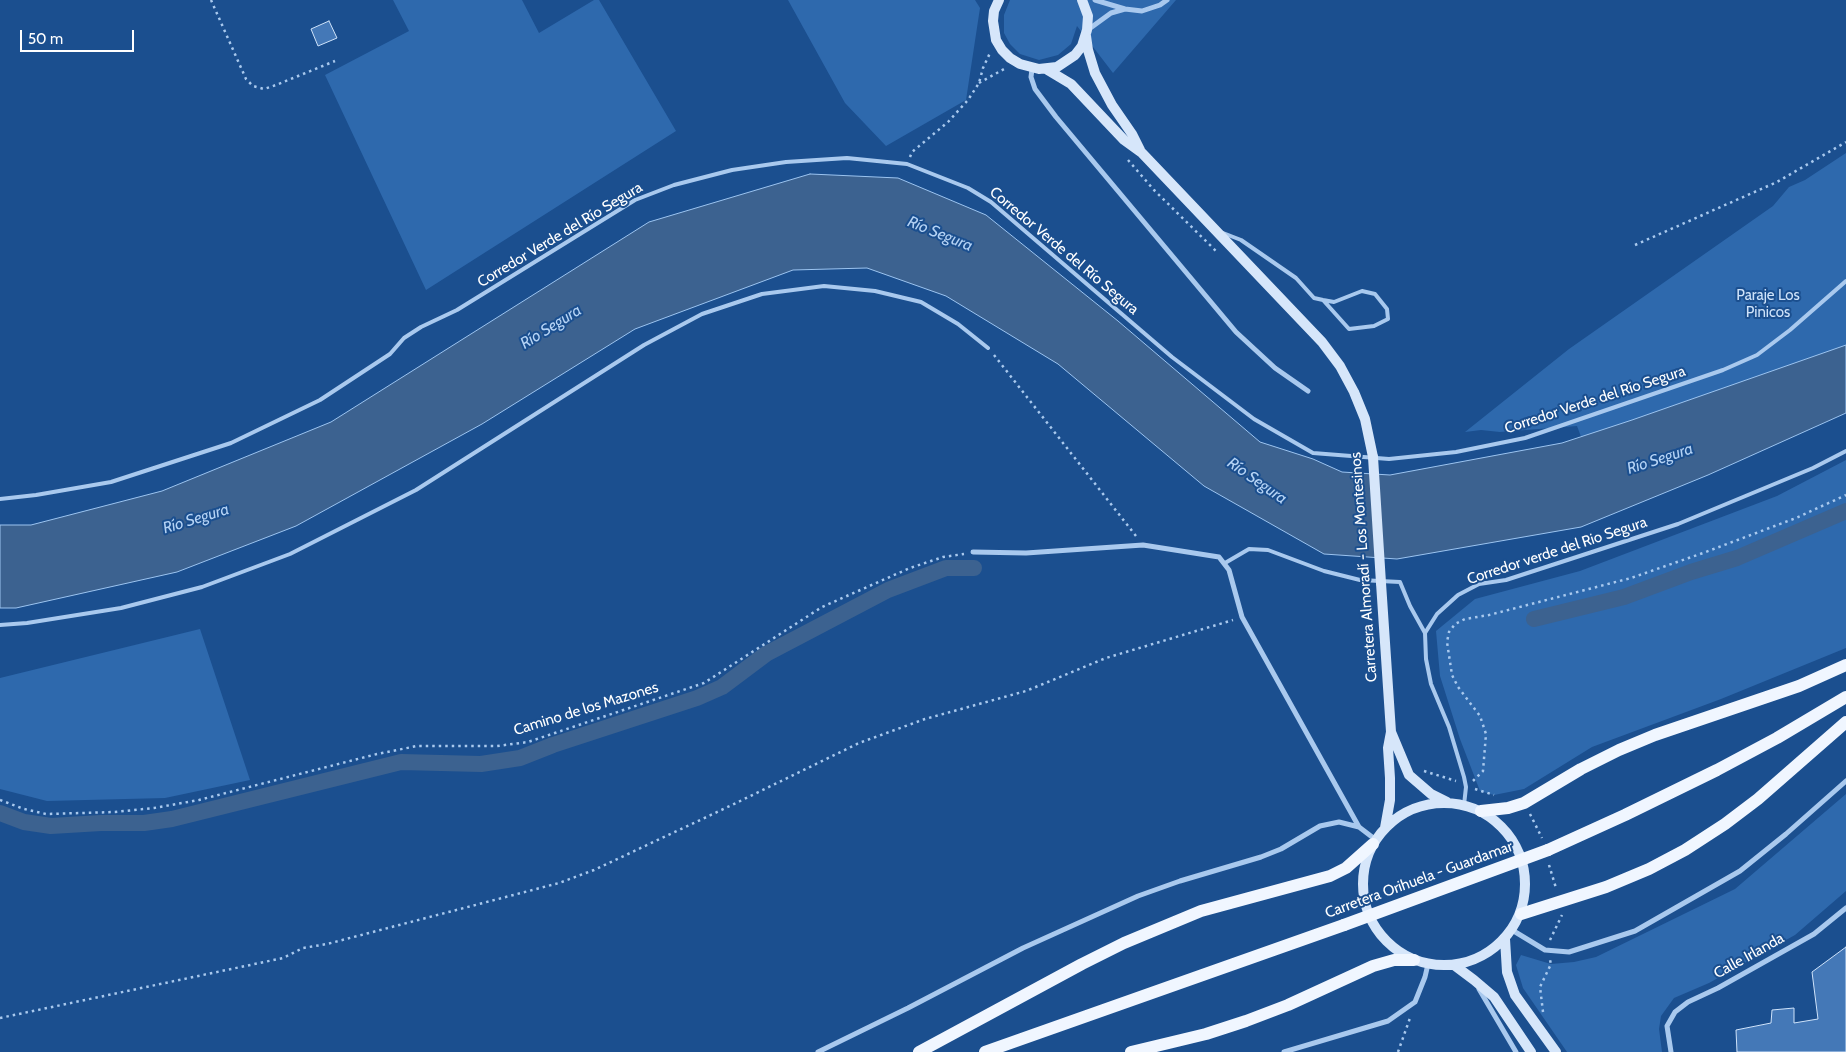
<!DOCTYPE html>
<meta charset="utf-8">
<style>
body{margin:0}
#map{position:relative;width:1846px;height:1052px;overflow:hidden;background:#1b4f8f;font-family:Cabin,sans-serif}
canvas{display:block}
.scale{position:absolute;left:20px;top:30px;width:114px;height:22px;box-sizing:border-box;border:2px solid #fff;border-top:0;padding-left:6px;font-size:15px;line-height:18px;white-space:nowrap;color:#fff;-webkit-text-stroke:4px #1b4f8f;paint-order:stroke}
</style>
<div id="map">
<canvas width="1846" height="1052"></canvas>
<div class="scale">50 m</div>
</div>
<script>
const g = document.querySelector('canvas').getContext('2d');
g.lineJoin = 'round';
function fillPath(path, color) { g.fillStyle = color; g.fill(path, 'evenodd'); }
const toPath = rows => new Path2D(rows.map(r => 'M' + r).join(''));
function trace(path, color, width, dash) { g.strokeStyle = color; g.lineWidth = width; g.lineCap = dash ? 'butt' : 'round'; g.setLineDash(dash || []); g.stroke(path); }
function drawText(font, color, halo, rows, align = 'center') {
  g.font = font + ' Cabin,sans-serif'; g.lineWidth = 4; g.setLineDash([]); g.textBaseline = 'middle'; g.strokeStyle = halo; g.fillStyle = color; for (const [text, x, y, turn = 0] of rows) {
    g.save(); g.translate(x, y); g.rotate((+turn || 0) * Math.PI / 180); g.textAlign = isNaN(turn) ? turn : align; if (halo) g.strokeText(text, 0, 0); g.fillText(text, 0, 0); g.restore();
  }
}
fillPath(toPath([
 [393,0,522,0,539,33,594,0,599,0,676,131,426,290,325,75,409,31],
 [788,0,975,0,980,8,966,100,886,146,845,103],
 [1010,0,1176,0,1113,73,1077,26,1071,44,1058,55,1039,60,1020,54,1010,44,1004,33,1004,15],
 [1846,153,1846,356,1586,450,1577,426,1500,432,1481,430,1465,432,1569,349,1773,206,1789,187,1805,180],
 [1846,460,1846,648,1721,699,1592,747,1524,789,1494,795,1480,791,1460,739,1440,676,1436,631,1475,599,1580,571,1777,496],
 [200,629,250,780,165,798,47,801,0,789,0,678],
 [1846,794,1846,891,1795,935,1709,983,1674,998,1661,1016,1659,1029,1662,1052,1567,1052,1523,988,1516,965,1521,955,1551,964,1574,962,1596,957,1735,889]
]), '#2e69ad');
const water = toPath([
 [810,174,898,178,986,215,1118,321,1260,442,1313,459,1342,472,1390,475,1562,443,1632,420,1846,345,1846,413,1708,475,1581,527,1397,559,1324,554,1204,486,1058,364,946,296,867,268,793,270,635,329,482,424,296,526,177,572,16,608,0,608,0,525,31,525,162,491,331,422,649,222,810,174]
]);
fillPath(water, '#3c6290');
trace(water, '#9cc4f0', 1);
trace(toPath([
 [1534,619,1624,597,1691,572,1737,558,1846,511],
 [0,813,24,822,51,826,101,823,144,823,172,819,401,762,481,764,520,758,553,745,697,698,722,687,766,654,888,590,946,568,974,568]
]), '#3c6290', 16);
const building = toPath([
 [329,21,337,38,318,46,311,29,329,21],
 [1846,947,1846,1052,1737,1052,1736,1030,1771,1023,1772,1010,1794,1008,1794,1023,1818,1019,1812,972,1846,947]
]);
fillPath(building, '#4478b7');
trace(building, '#cfe3fa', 1);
trace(toPath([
 [211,0,246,79,253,86,264,89,276,85,335,61],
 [979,83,1004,69],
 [910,157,912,152,948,122,968,100,979,83,983,68,990,53],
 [1128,160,1154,190,1216,251],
 [1635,245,1777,182,1846,142],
 [994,355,1136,536],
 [1424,771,1456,781],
 [1473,781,1483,771,1486,734,1480,716,1458,687,1452,675,1447,642,1449,632,1455,624,1465,619,1489,615,1631,578,1703,553,1796,518,1846,495],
 [1475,789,1494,795],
 [0,800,24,809,46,814,115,812,154,808,199,800,377,754,417,746,497,746,528,742,704,683,822,607,910,568,943,557,964,554],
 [1530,814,1542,838],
 [1549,865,1556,888],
 [1550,940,1562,915],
 [1543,1012,1540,987,1551,964,1550,960],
 [0,1018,283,958,303,948,327,944,559,883,594,870,732,805,859,743,925,719,1026,691,1106,658,1233,620],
 [1398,1052,1410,1018]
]), '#a9c9ee', 2.5, [2.5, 4]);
trace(toPath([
 [1223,233,1241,240,1296,278,1314,298,1323,300,1334,302,1362,291,1375,294,1387,309,1388,319,1374,326,1349,329,1323,300],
 [0,499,36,495,111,482,231,443,320,400,390,354,404,338,421,327,457,310,635,200,674,185,732,170,786,162,847,158,907,164,968,188,991,202,1172,357,1254,419,1313,453,1389,459,1456,452,1525,438,1723,370,1757,355,1790,330,1846,281],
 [1225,563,1249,549,1268,550,1324,571,1360,580,1400,582,1410,606,1425,633],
 [0,625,27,623,121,608,202,587,290,554,416,490,644,345,702,314,762,294,824,286,875,291,921,302,958,324,988,348],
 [1464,805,1466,787,1464,777,1449,727,1431,684,1426,659,1425,633,1437,614,1458,595,1479,584,1506,580,1678,524,1813,468,1846,451]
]), '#a9c9ee', 4);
trace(toPath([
 [1095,0,1125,9,1142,11,1160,5,1167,0],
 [1089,29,1111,13,1125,9],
 [1032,69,1031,77,1035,89,1056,117,1236,332,1275,368,1308,391],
 [973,552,1026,553,1143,545,1219,557,1229,570,1242,617,1359,827,1376,840],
 [1512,930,1545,950,1569,952,1635,931,1740,871,1786,834,1846,781],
 [1479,989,1516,1052],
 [818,1052,908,1008,1023,948,1138,896,1180,881,1261,857,1281,849,1320,826,1339,822,1359,827],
 [1284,1052,1388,1021,1415,1002,1425,977,1428,964],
 [1671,1052,1667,1026,1675,1012,1688,1002,1718,988,1814,934,1846,908]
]), '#a9c9ee', 5);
trace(toPath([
 [999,0,994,11,993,21,996,40,1002,50,1010,58,1020,64,1039,69,1057,67,1075,55,1082,46,1087,30,1088,16,1082,0],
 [1086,36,1088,50,1095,73,1112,105,1132,134,1140,150],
 [1046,69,1071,84,1124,140,1142,153,1322,342,1340,366,1354,392,1365,419,1373,457],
 [1381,583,1391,732,1388,748,1390,778,1390,800,1385,828],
 [1391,732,1409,775,1431,794,1447,802],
 '1363 884a81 81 0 1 1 162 0a81 81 0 1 1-162 0Z',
 [1505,939,1507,972,1515,995,1556,1052],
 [1454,965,1474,980,1494,997,1531,1052]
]), '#d6e6fa', 10);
trace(toPath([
 [1481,811,1508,808,1524,803,1581,769,1619,750,1655,735,1799,686,1846,665],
 [1548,850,1625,815,1717,770,1777,738,1846,697],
 [1521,914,1606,887,1649,869,1685,850,1725,824,1758,799,1846,722],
 [919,1052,1082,964,1124,943,1201,911,1330,876,1346,868,1373,844],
 [985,1052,1344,925],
 [1131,1052,1206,1034,1246,1021,1288,1005,1373,966,1394,960,1414,960]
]), '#f0f6ff', 12);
trace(toPath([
 [1373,457,1381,583]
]), '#d6e6fa', 10);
trace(toPath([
 [1344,925,1548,850]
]), '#f0f6ff', 12);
drawText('15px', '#fff', '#1b4f8f', [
 ["Corredor Verde del Río Segura",560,235,-31],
 ["Corredor Verde del Río Segura",1064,251,40],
 ["Corredor Verde del Río Segura",1595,400,-18],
 ["Corredor verde del Rio Segura",1557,551,-18],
 ["Carretera Almoradí - Los Montesinos",1364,567,-94],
 ["Camino de los Mazones",586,709,-17],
 ["Carretera Orihuela - Guardamar",1419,880,-20],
 ["Calle Irlanda",1749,956,-29]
]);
drawText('15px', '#cfe3fa', '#1b4f8f', [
 ["Paraje Los",1768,296],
 ["Pinicos",1768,313]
]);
drawText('italic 16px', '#b5d3f5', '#1b4f8f', [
 ["Río Segura",940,234,22],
 ["Río Segura",551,327,-32],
 ["Río Segura",1660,459,-18],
 ["Río Segura",1257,481,35],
 ["Río Segura",196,519,-17]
]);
</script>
